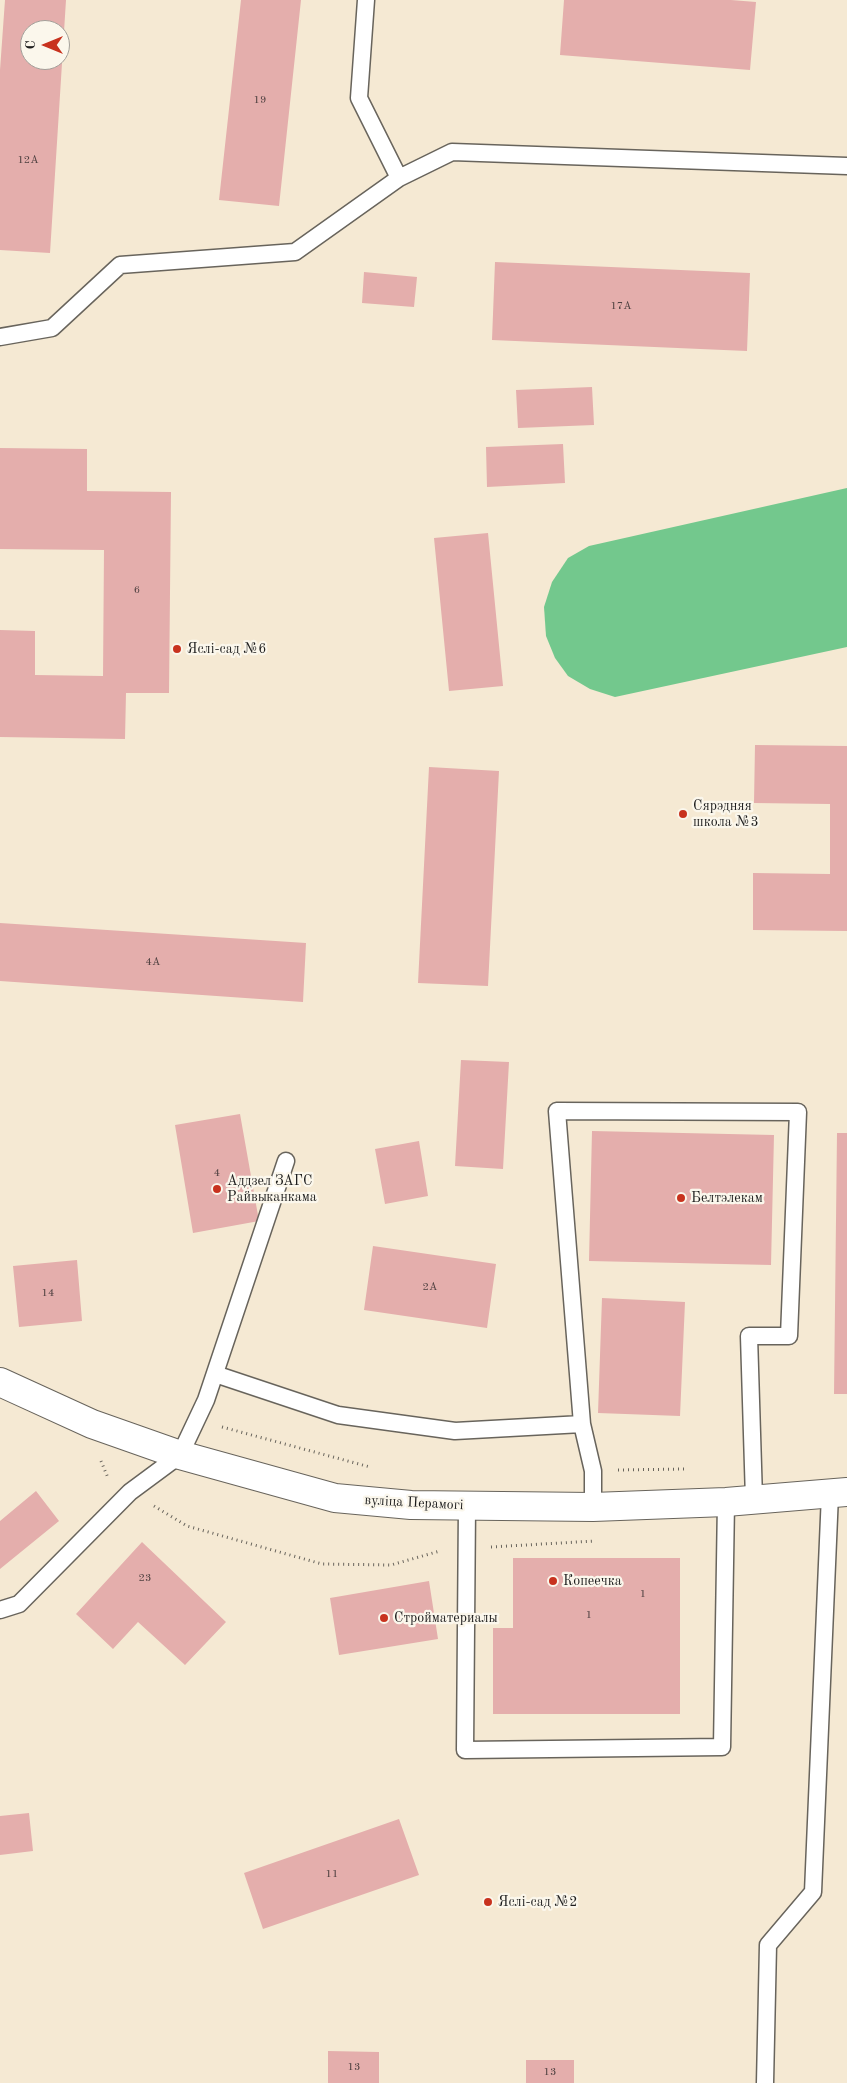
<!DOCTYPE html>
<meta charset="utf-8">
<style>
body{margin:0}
#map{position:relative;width:847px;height:2083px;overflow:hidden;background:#f5e9d3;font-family:"Old Standard TT",serif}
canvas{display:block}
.north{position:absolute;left:20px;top:20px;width:50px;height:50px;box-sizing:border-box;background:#fbf7ec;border:1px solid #a29f99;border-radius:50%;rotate:270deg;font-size:14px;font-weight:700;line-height:20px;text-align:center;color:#1c1c1c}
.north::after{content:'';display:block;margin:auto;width:18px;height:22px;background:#c8321e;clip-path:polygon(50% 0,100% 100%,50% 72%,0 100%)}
</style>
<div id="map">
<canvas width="847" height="2083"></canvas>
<div class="north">С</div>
</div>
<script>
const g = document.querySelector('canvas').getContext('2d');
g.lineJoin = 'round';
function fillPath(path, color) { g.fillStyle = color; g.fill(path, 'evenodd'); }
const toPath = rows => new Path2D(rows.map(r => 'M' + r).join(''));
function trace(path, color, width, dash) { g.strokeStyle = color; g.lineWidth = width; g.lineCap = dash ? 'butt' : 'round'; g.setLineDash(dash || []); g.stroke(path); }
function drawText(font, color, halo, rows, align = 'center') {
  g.font = font + ' "Old Standard TT",serif'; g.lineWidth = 4.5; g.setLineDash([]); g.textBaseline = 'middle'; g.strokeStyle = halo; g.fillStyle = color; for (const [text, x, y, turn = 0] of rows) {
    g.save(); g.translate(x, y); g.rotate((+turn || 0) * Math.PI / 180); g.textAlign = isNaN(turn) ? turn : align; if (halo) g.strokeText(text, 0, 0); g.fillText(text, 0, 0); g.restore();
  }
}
fillPath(toPath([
 [847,488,847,647,615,697,590,689,568,676,555,658,546,636,544,607,552,582,568,558,589,546]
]), '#73c88d');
fillPath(toPath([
 [5,0,66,0,50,253,0,250,0,70],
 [30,30,60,30,60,60,30,60],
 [241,0,301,0,279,206,219,200],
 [564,0,731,0,756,2,750,70,560,55],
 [495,262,750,273,747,351,492,340],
 [364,272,417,277,414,307,362,303],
 [592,387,594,425,518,428,516,390],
 [563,444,565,483,487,487,486,447],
 [0,448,87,449,87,491,171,492,169,693,126,693,125,739,0,737,0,630,35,631,35,675,103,676,104,550,0,549],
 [488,533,503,686,449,691,434,538],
 [755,745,847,746,847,931,753,930,753,873,830,874,830,804,754,803],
 [429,767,499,771,488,986,418,983],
 [0,923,306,943,303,1002,0,981],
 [461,1060,509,1062,503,1169,455,1166],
 [240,1114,259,1221,193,1233,175,1125],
 [592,1131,774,1135,771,1265,589,1261],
 [837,1133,847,1133,847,1394,834,1394],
 [419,1141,428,1196,385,1204,375,1149],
 [373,1246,496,1264,487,1328,364,1310],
 [77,1260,82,1321,19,1327,13,1266],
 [602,1298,685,1302,680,1416,598,1413],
 [36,1491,59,1521,0,1569,0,1521],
 [142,1542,226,1622,185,1665,138,1622,113,1649,76,1614],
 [513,1558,680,1558,680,1714,493,1714,493,1628,513,1628],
 [429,1581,438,1639,339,1655,330,1598],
 [29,1813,33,1851,0,1855,0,1816],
 [399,1819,419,1875,263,1929,244,1873],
 [328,2051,379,2052,379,2083,328,2083],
 [526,2060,574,2060,574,2083,526,2083]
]), '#e4aeac');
const lane = toPath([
 [366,0,359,98,399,178],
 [0,337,52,328,120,265,295,252,399,178,452,152,847,166],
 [215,1374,338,1415,455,1431,582,1424],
 [467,1506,465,1750,722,1747,726,1502],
 [593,1507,593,1471,582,1424,557,1111,798,1112,789,1336,749,1336,754,1499],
 [0,1610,19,1604,130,1492,180,1455,206,1400,286,1161],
 [765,2083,768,1945,813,1892,830,1494]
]);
const secondary = toPath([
 [0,1382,92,1424,180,1455,335,1498,411,1505,593,1507,726,1502,847,1492]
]);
trace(lane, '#68645c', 19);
trace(secondary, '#68645c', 30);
trace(toPath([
 [222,1427,370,1467],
 [101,1461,108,1478],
 [618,1470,684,1469],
 [154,1506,187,1526,322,1564,391,1565,440,1551],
 [491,1547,595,1541]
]), '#68645c', 3, [1, 4]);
trace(lane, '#fff', 16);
trace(secondary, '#fff', 28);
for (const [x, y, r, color] of [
 [177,649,5,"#c8321e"],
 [683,814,5,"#c8321e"],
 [217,1189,5,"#c8321e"],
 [681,1198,5,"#c8321e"],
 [553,1581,5,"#c8321e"],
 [384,1618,5,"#c8321e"],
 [488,1902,5,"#c8321e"]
]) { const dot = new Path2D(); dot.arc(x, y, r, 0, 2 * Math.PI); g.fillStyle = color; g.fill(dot); trace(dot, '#fbf7ec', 2); }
drawText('11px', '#4e4040', null, [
 ["19",260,100],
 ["12А",28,160],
 ["17А",621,306],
 ["6",137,590],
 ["4А",153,962],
 ["4",217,1173],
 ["2А",430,1287],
 ["14",48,1293],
 ["23",145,1578],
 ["1",643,1594],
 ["1",589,1615],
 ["11",332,1874],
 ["13",354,2067],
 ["13",550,2072]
]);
drawText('14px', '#1c1c1c', '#fbf7ec', [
 ["Яслі-сад №6",187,649],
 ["Сярэдняя",693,806],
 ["школа №3",693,822],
 ["Аддзел ЗАГС",227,1181],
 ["Райвыканкама",227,1197],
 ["Белтэлекам",691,1198],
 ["Копеечка",563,1581],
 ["Стройматериалы",394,1618],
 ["Яслі-сад №2",498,1902]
], 'left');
drawText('14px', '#1c1c1c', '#fbf7ec', [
 ["вуліца Перамогі",414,1503,3]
]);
</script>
